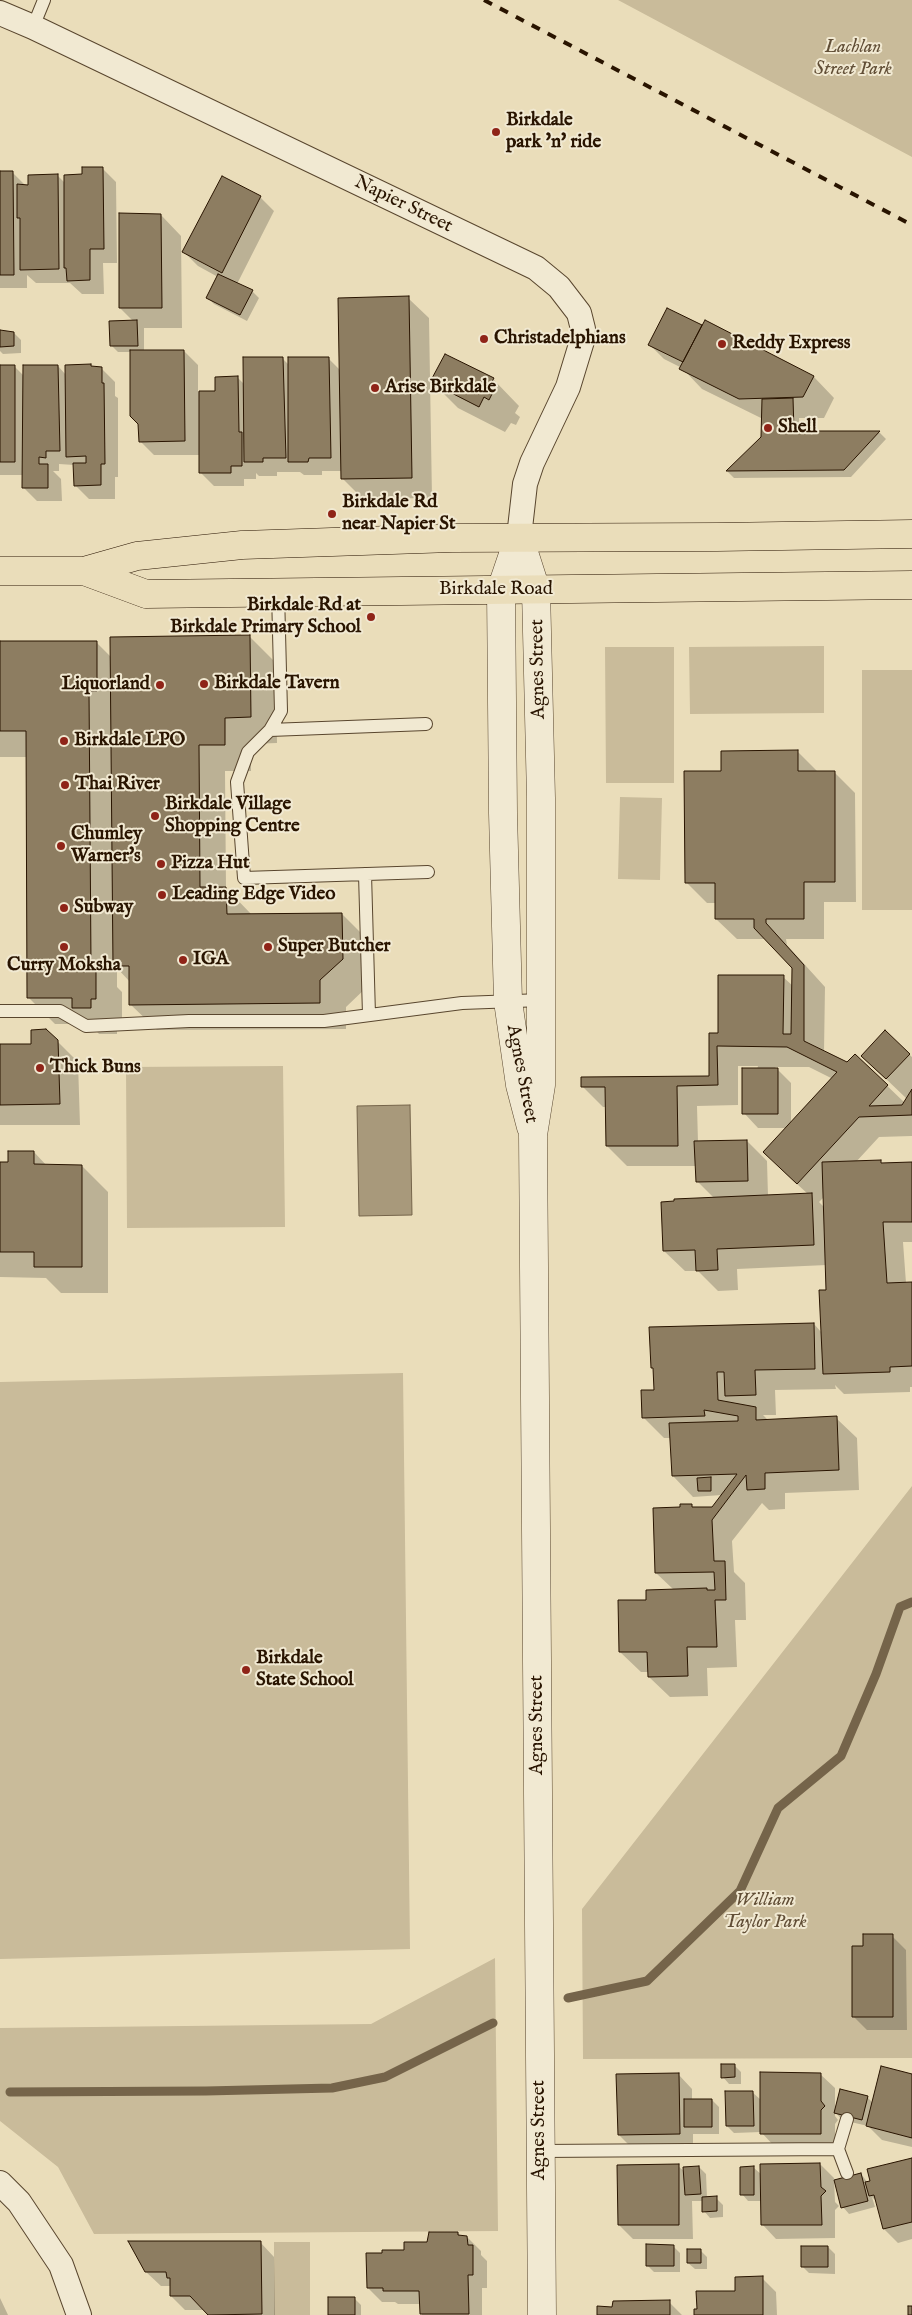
<!DOCTYPE html>
<style>
body{margin:0}
canvas{display:block;background:#eaddba}
</style>
<canvas width="912" height="2315"></canvas>
<script>
const g = document.querySelector('canvas').getContext('2d');
g.lineJoin = 'round';
function fillPath(path, color) { g.fillStyle = color; g.fill(path, 'evenodd'); }
const toPath = rows => new Path2D(rows.map(r => 'M' + r).join(''));
function trace(path, color, width, dash) { g.strokeStyle = color; g.lineWidth = width; g.lineCap = dash ? 'butt' : 'round'; g.setLineDash(dash || []); g.stroke(path); }
function drawText(font, color, halo, rows, align = 'center') {
  g.font = font + ' "IM FELL English",serif'; g.lineWidth = 4; g.setLineDash([]); g.textBaseline = 'middle'; g.strokeStyle = halo; g.fillStyle = color; for (const [text, x, y, turn = 0] of rows) {
    g.save(); g.translate(x, y); g.rotate((+turn || 0) * Math.PI / 180); g.textAlign = isNaN(turn) ? turn : align; if (halo) g.strokeText(text, 0, 0); g.fillText(text, 0, 0); g.restore();
  }
}
fillPath(toPath([
 [618,0,912,0,912,157],
 [824,646,824,713,690,714,689,647],
 [605,647,674,647,674,783,606,783],
 [862,670,912,670,912,910,862,910],
 [620,797,662,798,660,880,618,879],
 [283,1066,285,1227,127,1228,126,1067],
 [403,1373,410,1949,0,1959,0,1382],
 [912,1486,912,2058,583,2059,582,1909],
 [495,1958,498,2231,94,2234,58,2167,0,2121,0,2028,371,2024],
 [274,2242,310,2242,310,2315,274,2315]
]), '#c9bb9a');
const water = toPath([
 [410,1105,412,1215,359,1216,357,1106,410,1105]
]);
fillPath(water, '#a8997b');
trace(water, '#75644a', 1);
fillPath(toPath([
 [102,168,116,182,117,263,103,263,104,294,82,294,70,283,36,283,27,275,27,288,0,288,0,172,12,172,26,186,58,176,65,183],
 [260,197,274,211,237,284,252,291,259,298,247,321,214,304,207,297,218,277,198,266,184,252],
 [161,215,181,236,182,328,144,328,144,352,184,351,198,365,198,392,217,392,238,378,244,384,283,359,289,365,328,358,340,370,408,298,429,318,432,498,363,499,342,478,342,471,322,471,322,475,304,475,300,472,277,472,277,476,259,476,256,473,256,479,244,479,244,486,214,486,200,472,200,455,154,455,140,441,131,352,118,352,111,345,134,322,120,308],
 [706,321,814,377,834,398,824,418,799,418,800,432,880,433,886,439,851,477,734,478,727,471,762,438,763,419,702,389,682,368,664,359,650,345,702,328],
 [0,332,14,333,21,340,21,353,3,354,0,351],
 [0,366,14,366,24,376,58,366,66,375,92,368,101,368,115,382,115,396,118,398,118,477,115,477,115,499,89,499,75,485,74,465,59,464,59,471,53,471,61,479,62,501,37,501,23,487,23,475,0,475],
 [493,379,519,406,515,413,520,417,516,425,511,423,505,432,458,408,432,382],
 [250,637,276,663,277,743,251,744,251,771,225,771,226,888,252,915,342,914,368,940,368,986,346,1007,346,1029,157,1030,130,1004,130,982,117,968,117,987,122,992,122,1025,117,1025,117,1034,99,1034,90,1024,55,1024,29,998,27,757,0,757,0,643,96,642,111,657],
 [798,752,818,772,834,772,855,793,856,902,824,902,824,939,786,939,787,945,825,987,824,1052,847,1064,855,1055,905,1103,907,1099,862,1056,885,1032,912,1057,912,1136,879,1137,855,1163,912,1163,912,1242,903,1242,906,1283,912,1283,912,1387,910,1387,910,1392,844,1394,835,1385,836,1389,775,1390,776,1415,763,1415,768,1420,836,1418,857,1438,859,1490,785,1493,785,1509,769,1510,762,1503,732,1541,734,1572,745,1583,746,1620,735,1620,737,1667,707,1668,708,1696,670,1697,649,1677,649,1672,641,1672,620,1652,648,1601,674,1590,656,1573,682,1509,691,1506,694,1508,713,1508,722,1495,693,1497,673,1476,671,1438,664,1438,643,1417,655,1391,655,1370,652,1367,814,1324,822,1333,828,1291,827,1265,737,1269,738,1290,718,1291,698,1271,685,1271,664,1251,714,1198,697,1181,697,1166,627,1166,607,1146,606,1107,603,1107,583,1087,710,1077,719,1034,783,977,793,986,793,968,767,939,737,939,716,919,716,903,707,903,686,882,722,772],
 [738,1066,758,1066,744,1113,758,1128,787,1128,785,1173,809,1195,768,1196,767,1161,747,1141,698,1142,697,1106,738,1105],
 [775,1067,809,1067,833,1079,791,1124,791,1083],
 [825,1196,825,1208,819,1202],
 [57,1041,78,1062,80,1125,0,1125,0,1045,33,1045],
 [34,1152,47,1166,82,1166,108,1192,108,1293,61,1293,46,1278,0,1277,0,1164,9,1164],
 [892,1936,906,1950,907,2030,867,2030,853,2016,865,1947],
 [734,2065,741,2072,741,2084,729,2084,723,2077],
 [678,2074,692,2089,692,2100,712,2100,719,2107,719,2134,693,2134,693,2148,633,2149,619,2135],
 [820,2074,835,2088,835,2116,838,2120,835,2124,835,2147,775,2147,761,2132,734,2133,727,2126,752,2092,761,2100],
 [912,2075,912,2147,882,2140,868,2126,842,2120,836,2113,867,2097,873,2103],
 [912,2159,912,2239,898,2243,884,2229,877,2202,872,2197,875,2207,849,2214,843,2207,861,2174,868,2183],
 [820,2164,834,2178,835,2202,839,2206,835,2210,835,2238,776,2239,762,2224,762,2201,748,2201,742,2194,754,2168,762,2175],
 [678,2166,685,2172,699,2167,706,2174,707,2198,716,2198,723,2205,723,2217,710,2218,704,2211,703,2201,692,2201,693,2239,633,2239,619,2225],
 [458,2233,461,2237,467,2237,481,2251,481,2255,487,2261,487,2288,482,2288,482,2315,422,2315,421,2304,398,2304,395,2302,382,2302,368,2288,406,2251],
 [260,2242,274,2257,275,2315,210,2315,205,2310,185,2310,171,2296,171,2286,161,2286,146,2272],
 [673,2246,680,2253,680,2272,654,2272,647,2265],
 [828,2247,835,2254,835,2274,809,2273,803,2267],
 [700,2250,707,2257,707,2269,695,2269,688,2263],
 [762,2278,776,2292,777,2315,695,2315],
 [0,2298,8,2315,0,2315],
 [354,2298,361,2305,361,2315,329,2315],
 [669,2302,682,2315,598,2315,613,2308]
]), '#0003');
trace(toPath([
 [568,1998,647,1981,740,1891,778,1808,841,1756,876,1674,900,1607,912,1602],
 [10,2092,206,2091,332,2088,385,2077,493,2023]
]), '#75644a', 9);
const building = toPath([
 [82,167,103,167,104,249,90,249,90,280,67,281,66,268,64,268,64,175,82,174,82,167],
 [0,171,13,171,14,275,0,275,0,171],
 [58,174,59,269,20,270,20,218,17,218,17,184,28,185,28,175,58,174],
 [222,176,261,196,222,273,182,252,222,176],
 [119,213,161,214,162,308,119,308,119,213],
 [218,274,253,290,240,315,206,298,218,274],
 [409,296,412,478,341,479,338,298,409,296],
 [667,308,702,325,683,362,648,345,667,308],
 [137,320,138,346,110,346,109,321,137,320],
 [705,320,814,376,803,397,739,399,679,369,705,320],
 [0,330,14,332,14,346,0,347,0,330],
 [130,350,184,350,185,441,139,442,138,424,130,416,130,350],
 [445,354,494,378,489,387,494,390,489,400,484,397,479,407,430,382,445,354],
 [243,357,283,357,286,458,263,458,263,462,244,462,243,357],
 [288,357,329,357,331,458,309,458,308,462,288,462,288,357],
 [91,364,91,366,102,367,102,383,104,383,105,464,101,464,101,485,74,486,73,463,86,463,86,456,66,457,65,365,91,364],
 [0,365,15,365,15,462,0,462,0,365],
 [23,365,58,365,60,451,46,451,46,458,39,457,39,464,48,464,48,488,22,488,23,365],
 [238,376,239,432,242,432,242,466,231,466,231,473,199,473,199,391,215,391,215,377,238,376],
 [793,398,794,431,880,431,844,470,726,471,761,437,762,399,793,398],
 [250,635,251,717,225,718,225,745,199,745,200,887,226,887,227,914,342,913,343,959,320,980,320,1003,129,1005,129,966,113,966,110,637,250,635],
 [0,641,97,641,97,691,89,691,91,964,96,964,96,999,91,999,91,1008,72,1008,72,998,27,998,26,731,0,731,0,641],
 [798,750,798,771,835,771,835,882,804,882,804,919,766,919,766,923,804,965,804,1041,847,1062,855,1054,888,1085,869,1106,902,1105,912,1089,912,1115,859,1117,797,1184,763,1152,837,1072,787,1047,717,1046,718,1085,677,1086,678,1146,606,1146,605,1087,581,1087,581,1077,709,1076,709,1033,718,1033,718,975,784,975,783,1034,791,1034,792,968,754,928,754,919,715,919,715,883,685,883,684,771,721,771,721,751,798,750],
 [46,1029,58,1040,60,1104,0,1105,0,1044,31,1044,31,1030,46,1029],
 [885,1030,910,1054,886,1079,861,1056,885,1030],
 [742,1068,778,1068,778,1114,742,1114,742,1068],
 [747,1140,748,1181,696,1182,694,1141,747,1140],
 [8,1151,34,1151,34,1164,82,1165,82,1267,34,1267,34,1252,0,1252,0,1162,8,1162,8,1151],
 [881,1160,881,1163,912,1162,912,1222,883,1222,887,1283,912,1282,912,1366,890,1367,890,1372,823,1374,819,1290,826,1290,822,1162,881,1160],
 [812,1193,814,1245,717,1249,718,1270,696,1271,695,1250,663,1251,661,1202,674,1201,674,1199,812,1193],
 [814,1323,815,1369,755,1370,756,1395,725,1396,724,1372,717,1372,718,1400,756,1407,756,1420,837,1416,839,1470,765,1473,765,1489,747,1490,746,1475,712,1520,714,1561,725,1561,726,1600,715,1600,717,1647,687,1647,688,1676,648,1677,647,1652,619,1652,618,1600,646,1600,646,1590,707,1588,707,1590,715,1590,714,1572,655,1573,653,1508,680,1507,680,1504,692,1504,692,1507,712,1507,737,1474,672,1476,669,1423,738,1421,738,1416,704,1410,705,1416,642,1418,641,1390,654,1390,653,1368,651,1368,649,1327,814,1323],
 [711,1477,711,1491,698,1491,697,1478,711,1477],
 [863,1934,893,1934,893,2017,852,2017,852,1946,863,1946,863,1934],
 [721,2064,735,2064,735,2077,721,2078,721,2064],
 [881,2066,912,2074,912,2138,866,2126,881,2066],
 [760,2072,821,2073,821,2101,825,2106,821,2110,821,2134,760,2134,760,2072],
 [679,2073,680,2134,618,2135,616,2074,679,2073],
 [840,2089,868,2096,862,2120,834,2113,840,2089],
 [725,2091,753,2091,754,2126,726,2126,725,2091],
 [684,2099,712,2099,712,2127,684,2127,684,2099],
 [912,2158,912,2222,883,2229,874,2195,869,2196,865,2182,870,2181,867,2169,912,2158],
 [820,2163,821,2187,826,2191,821,2196,822,2225,761,2225,760,2164,820,2163],
 [679,2164,679,2225,618,2225,617,2165,679,2164],
 [699,2166,701,2194,685,2195,683,2167,699,2166],
 [754,2166,754,2195,740,2195,740,2167,754,2166],
 [861,2173,868,2201,841,2208,834,2180,861,2173],
 [717,2196,717,2211,702,2212,702,2197,717,2196],
 [429,2232,458,2232,458,2235,467,2236,468,2245,473,2245,473,2275,468,2275,469,2314,420,2314,419,2291,383,2291,383,2288,367,2288,366,2253,382,2253,382,2250,404,2250,404,2242,427,2242,429,2232],
 [128,2241,261,2241,262,2314,208,2315,190,2296,170,2296,170,2278,167,2278,166,2272,145,2272,128,2241],
 [646,2244,674,2245,674,2266,646,2266,646,2244],
 [801,2246,828,2246,828,2267,801,2267,801,2246],
 [687,2249,701,2249,701,2263,687,2263,687,2249],
 [763,2276,763,2315,694,2315,694,2309,697,2309,696,2291,735,2291,735,2277,763,2276],
 [328,2297,355,2297,355,2315,328,2315,328,2297],
 [670,2300,670,2315,597,2315,597,2306,612,2307,613,2301,670,2300],
 [908,2306,912,2306,912,2315,908,2315,908,2306]
]);
fillPath(building, '#8d7d61');
trace(building, '#291400', 1);
const service = toPath([
 [33,27,44,0],
 [426,724,270,730,248,752,237,782,244,878,428,872],
 [270,730,281,711,278,593],
 [365,874,369,1015],
 [0,1011,60,1011,86,1026,189,1021,324,1021,462,1003,542,1000],
 [838,2149,847,2173],
 [540,2151,838,2149,847,2119]
]);
const minor = toPath([
 [0,13,33,27,511,256,536,268,559,287,579,313,583,329,582,341,568,387,532,463,525,484,519,537],
 [0,2183,19,2202,61,2265,79,2315]
]);
const tertiary = toPath([
 [519,537,536,590,541,798,541,1085,533,1135,542,2315],
 [519,537,501,590,503,813,508,1001,520,1085,531,1127]
]);
const primary = toPath([
 [0,571,84,571,137,556,242,545,452,538,717,537,912,534],
 [84,571,146,594,912,585]
]);
trace(service, '#59462e', 14);
trace(minor, '#59462e', 26);
trace(tertiary, '#59462e', 29);
trace(primary, '#291400', 29);
trace(service, '#f1e9d2', 12);
trace(minor, '#f1e9d2', 24);
trace(tertiary, '#f1e9d2', 28);
trace(primary, '#eaddba', 28);
trace(toPath([
 [484,0,912,225]
]), '#291400', 4, [9, 9]);
for (const [x, y, r, color] of [
 [496,132,5,"#8f2418"],
 [484,339,5,"#8f2418"],
 [722,344,5,"#8f2418"],
 [375,388,5,"#8f2418"],
 [768,428,5,"#8f2418"],
 [332,514,5,"#8f2418"],
 [371,617,5,"#8f2418"],
 [204,684,5,"#8f2418"],
 [160,685,5,"#8f2418"],
 [64,741,5,"#8f2418"],
 [65,785,5,"#8f2418"],
 [155,816,5,"#8f2418"],
 [61,846,5,"#8f2418"],
 [161,864,5,"#8f2418"],
 [162,895,5,"#8f2418"],
 [64,908,5,"#8f2418"],
 [64,947,5,"#8f2418"],
 [268,947,5,"#8f2418"],
 [183,960,5,"#8f2418"],
 [40,1068,5,"#8f2418"],
 [246,1670,5,"#8f2418"]
]) { const dot = new Path2D(); dot.arc(x, y, r, 0, 2 * Math.PI); g.fillStyle = color; g.fill(dot); trace(dot, '#f1e9d2', 2); }
drawText('italic 19px', '#614e36', '#f1e9d2', [
 ["Lachlan",853,48],
 ["Street Park",853,70],
 ["William",765,1901],
 ["Taylor Park",765,1923]
]);
drawText('bold 19px', '#291400', '#f1e9d2', [
 ["Birkdale",506,121],
 ["park 'n' ride",506,143],
 ["Christadelphians",494,339],
 ["Reddy Express",732,344],
 ["Arise Birkdale",385,388],
 ["Shell",778,428],
 ["Birkdale Rd",342,503],
 ["near Napier St",342,525],
 ["Birkdale Rd at",361,606,"right"],
 ["Birkdale Primary School",361,628,"right"],
 ["Birkdale Tavern",214,684],
 ["Liquorland",150,685,"right"],
 ["Birkdale LPO",74,741],
 ["Thai River",75,785],
 ["Birkdale Village",165,805],
 ["Shopping Centre",165,827],
 ["Chumley",71,835],
 ["Warner's",71,857],
 ["Pizza Hut",171,864],
 ["Leading Edge Video",172,895],
 ["Subway",74,908],
 ["Super Butcher",278,947],
 ["IGA",193,960],
 ["Curry Moksha",64,966,"center"],
 ["Thick Buns",50,1068],
 ["Birkdale",256,1659],
 ["State School",256,1681]
], 'left');
drawText('19px', '#291400', '#f1e9d2', [
 ["Napier Street",403,205,26],
 ["Birkdale Road",496,590],
 ["Agnes Street",539,669,-91],
 ["Agnes Street",521,1074,79],
 ["Agnes Street",538,1725,-90],
 ["Agnes Street",540,2130,-90]
]);
</script>
